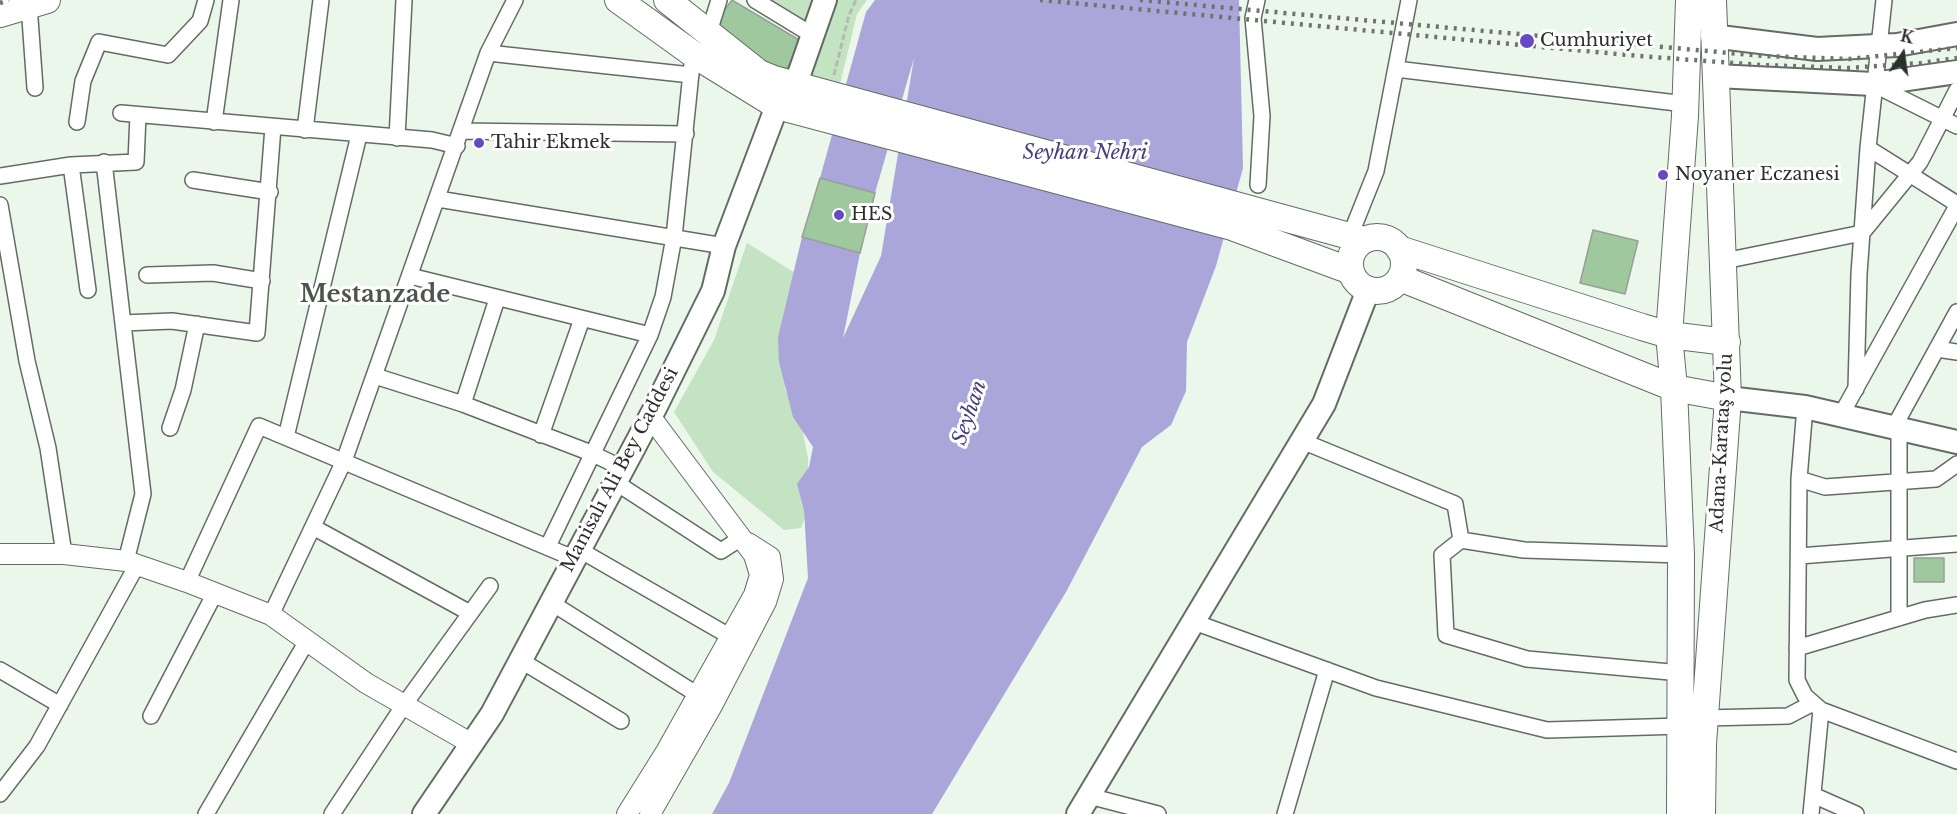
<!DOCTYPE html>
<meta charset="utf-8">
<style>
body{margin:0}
#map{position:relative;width:1957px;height:814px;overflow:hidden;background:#ecf7ec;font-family:"Libre Baskerville",serif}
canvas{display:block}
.north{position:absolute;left:1873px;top:24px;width:60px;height:60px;-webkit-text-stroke:4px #fff;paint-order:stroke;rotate:13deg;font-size:16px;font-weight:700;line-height:24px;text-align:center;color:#2c302c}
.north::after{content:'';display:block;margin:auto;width:21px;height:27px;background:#2c302c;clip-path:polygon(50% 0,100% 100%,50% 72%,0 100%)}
</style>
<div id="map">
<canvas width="1957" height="814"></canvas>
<div class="north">K</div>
</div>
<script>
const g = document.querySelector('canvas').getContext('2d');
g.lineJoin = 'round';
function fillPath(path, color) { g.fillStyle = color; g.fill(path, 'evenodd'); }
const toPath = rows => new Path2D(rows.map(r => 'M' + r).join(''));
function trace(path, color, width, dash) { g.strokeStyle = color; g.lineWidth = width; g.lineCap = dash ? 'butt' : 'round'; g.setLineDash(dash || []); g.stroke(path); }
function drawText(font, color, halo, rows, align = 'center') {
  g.font = font + ' "Libre Baskerville",serif'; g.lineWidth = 6; g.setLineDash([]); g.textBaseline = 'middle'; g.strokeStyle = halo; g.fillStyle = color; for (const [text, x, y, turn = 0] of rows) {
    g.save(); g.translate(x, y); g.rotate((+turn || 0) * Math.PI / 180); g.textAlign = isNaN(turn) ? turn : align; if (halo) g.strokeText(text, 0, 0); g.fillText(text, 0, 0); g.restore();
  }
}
fillPath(toPath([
 [758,0,816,0,807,22],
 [829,0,867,0,857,14,839,88,809,77],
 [747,243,797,274,788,328,785,389,802,428,808,458,809,507,801,528,784,530,713,472,674,412,714,340]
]), '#c3e3c2');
fillPath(toPath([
 [875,0,1239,0,1243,168,1216,266,1187,342,1186,391,1171,425,1142,447,1066,592,932,814,712,814,729,783,808,578,804,510,797,484,809,467,813,447,793,417,779,362,778,337,802,237,860,253,843,338,881,256,914,58,875,193,820,178,866,12]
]), '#aaa6da');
const building = toPath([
 [732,0,806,44,781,75,714,24,732,0],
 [820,178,875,193,860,253,802,237,820,178],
 [1593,230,1638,241,1625,294,1580,283,1593,230],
 [1914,558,1944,558,1944,582,1914,582,1914,558]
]);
fillPath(building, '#9fc89e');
trace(building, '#96a096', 1.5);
const minor = toPath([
 [755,0,814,36],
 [1257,0,1253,18,1262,116,1258,185],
 [29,5,35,88],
 [709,32,719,0],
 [488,53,691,75],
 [1396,69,1685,104],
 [1873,84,1957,126],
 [121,113,432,140,457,146],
 [77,122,83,81,99,42,168,55,200,21,206,0],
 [214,122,231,0],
 [305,130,321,0],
 [462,131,686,134],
 [397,138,404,0],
 [1868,148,1957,204],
 [104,162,143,494,126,561],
 [71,165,88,290],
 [0,176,71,165,136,162,138,115],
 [193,180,270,192],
 [438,199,724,246],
 [0,205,27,361,48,448,64,554],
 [1350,236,1376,171,1409,0],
 [1724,261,1862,233,1920,162,1957,90],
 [147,275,213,273,262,281],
 [410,276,650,335],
 [123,323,172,321,257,333,273,127],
 [1937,349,1957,352],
 [375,376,463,404,591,453,622,468],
 [1856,389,1859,274,1868,148,1884,0],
 [463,404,497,299],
 [1805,407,1799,479,1797,680,1805,696,1821,710,1957,761],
 [1841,415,1957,206],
 [1894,427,1957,312],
 [170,428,183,390,197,324],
 [1899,428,1899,618],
 [541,435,582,319],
 [286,437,359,135],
 [1302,441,1455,504,1461,540,1524,550,1681,555],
 [1799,479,1825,487,1936,479,1957,464],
 [615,482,721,551,741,538],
 [313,527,470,613],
 [1461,540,1442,555,1446,635,1527,659,1681,673],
 [548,546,650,335,663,297,674,237,693,54],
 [578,549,731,637],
 [1799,556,1957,544],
 [187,582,259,426,573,558],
 [550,602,698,695],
 [271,615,344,461,488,53,515,0],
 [1194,622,1376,688,1547,730,1681,726],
 [1797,648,1925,610,1957,605],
 [520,660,621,721],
 [0,670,60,705],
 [151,716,215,593],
 [1705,718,1788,716,1813,703],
 [0,794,37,746,137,565],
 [1813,795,1856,814],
 [1089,796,1158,814],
 [206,814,307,641],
 [332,814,404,705,490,586],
 [1285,814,1327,670],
 [1811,814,1821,710]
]);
const tertiary = toPath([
 [0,554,64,554,126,561,187,582,271,615,366,683,472,744],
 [627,814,667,750,754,595,760,575,754,555,650,416],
 [650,814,713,704,766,602,773,579,770,557,748,543]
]);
const secondary = toPath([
 [1712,36,1817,49,1897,45,1957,34],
 [1717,76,1873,84,1957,72],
 [1728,398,1805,407,1957,442],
 [424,814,492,714,655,408,713,291,724,246,777,106,795,86,825,0],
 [1078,814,1324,404,1368,290]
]);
const primary = toPath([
 [618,0,693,54,777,106,1232,227,1351,271],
 [667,0,759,73,774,79,1364,240],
 [0,14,47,0],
 '1350 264a27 27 0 1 1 54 0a27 27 0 1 1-54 0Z',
 [1399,249,1642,327,1669,335,1727,342],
 [1400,278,1674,388,1728,398],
 [1680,814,1681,555,1674,388,1669,335,1685,116,1689,0],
 [1702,814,1703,744,1728,398,1713,0]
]);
trace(minor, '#636c63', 18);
trace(tertiary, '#636c63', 22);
trace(secondary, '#636c63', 26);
trace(primary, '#636c63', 28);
trace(toPath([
 [834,75,849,15,856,0]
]), '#b2bbb2', 3, [6, 3]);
trace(minor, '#fff', 15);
trace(tertiary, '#fff', 20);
trace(secondary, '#fff', 22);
trace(primary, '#fff', 26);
trace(toPath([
 [1040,0,1639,56,1761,65,1848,68,1921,63,1957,58],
 [1140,0,1763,56,1849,59,1957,48],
 [0,3,9,0]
]), '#6d736d', 4.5, [3, 6]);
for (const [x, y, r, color] of [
 [1527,41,8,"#644ac3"],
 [479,143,6,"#644ac3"],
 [1663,175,6,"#644ac3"],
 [839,215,6,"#644ac3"]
]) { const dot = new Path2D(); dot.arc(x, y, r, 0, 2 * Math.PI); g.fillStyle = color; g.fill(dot); trace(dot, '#fff', 2); }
drawText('18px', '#2c302c', '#fff', [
 ["Cumhuriyet",1540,41],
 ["Tahir Ekmek",491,143],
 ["Noyaner Eczanesi",1675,175],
 ["HES",851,215]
], 'left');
drawText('18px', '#2c302c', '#fff', [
 ["Adana-Karataş yolu",1722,443,-87],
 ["Manisalı Ali Bey Caddesi",620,470,-62]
]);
drawText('italic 20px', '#483e7e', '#fff', [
 ["Seyhan Nehri",1085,153],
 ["Seyhan",970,413,-71]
]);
drawText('bold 24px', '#4c554c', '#fff', [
 ["Mestanzade",375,295]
]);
</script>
